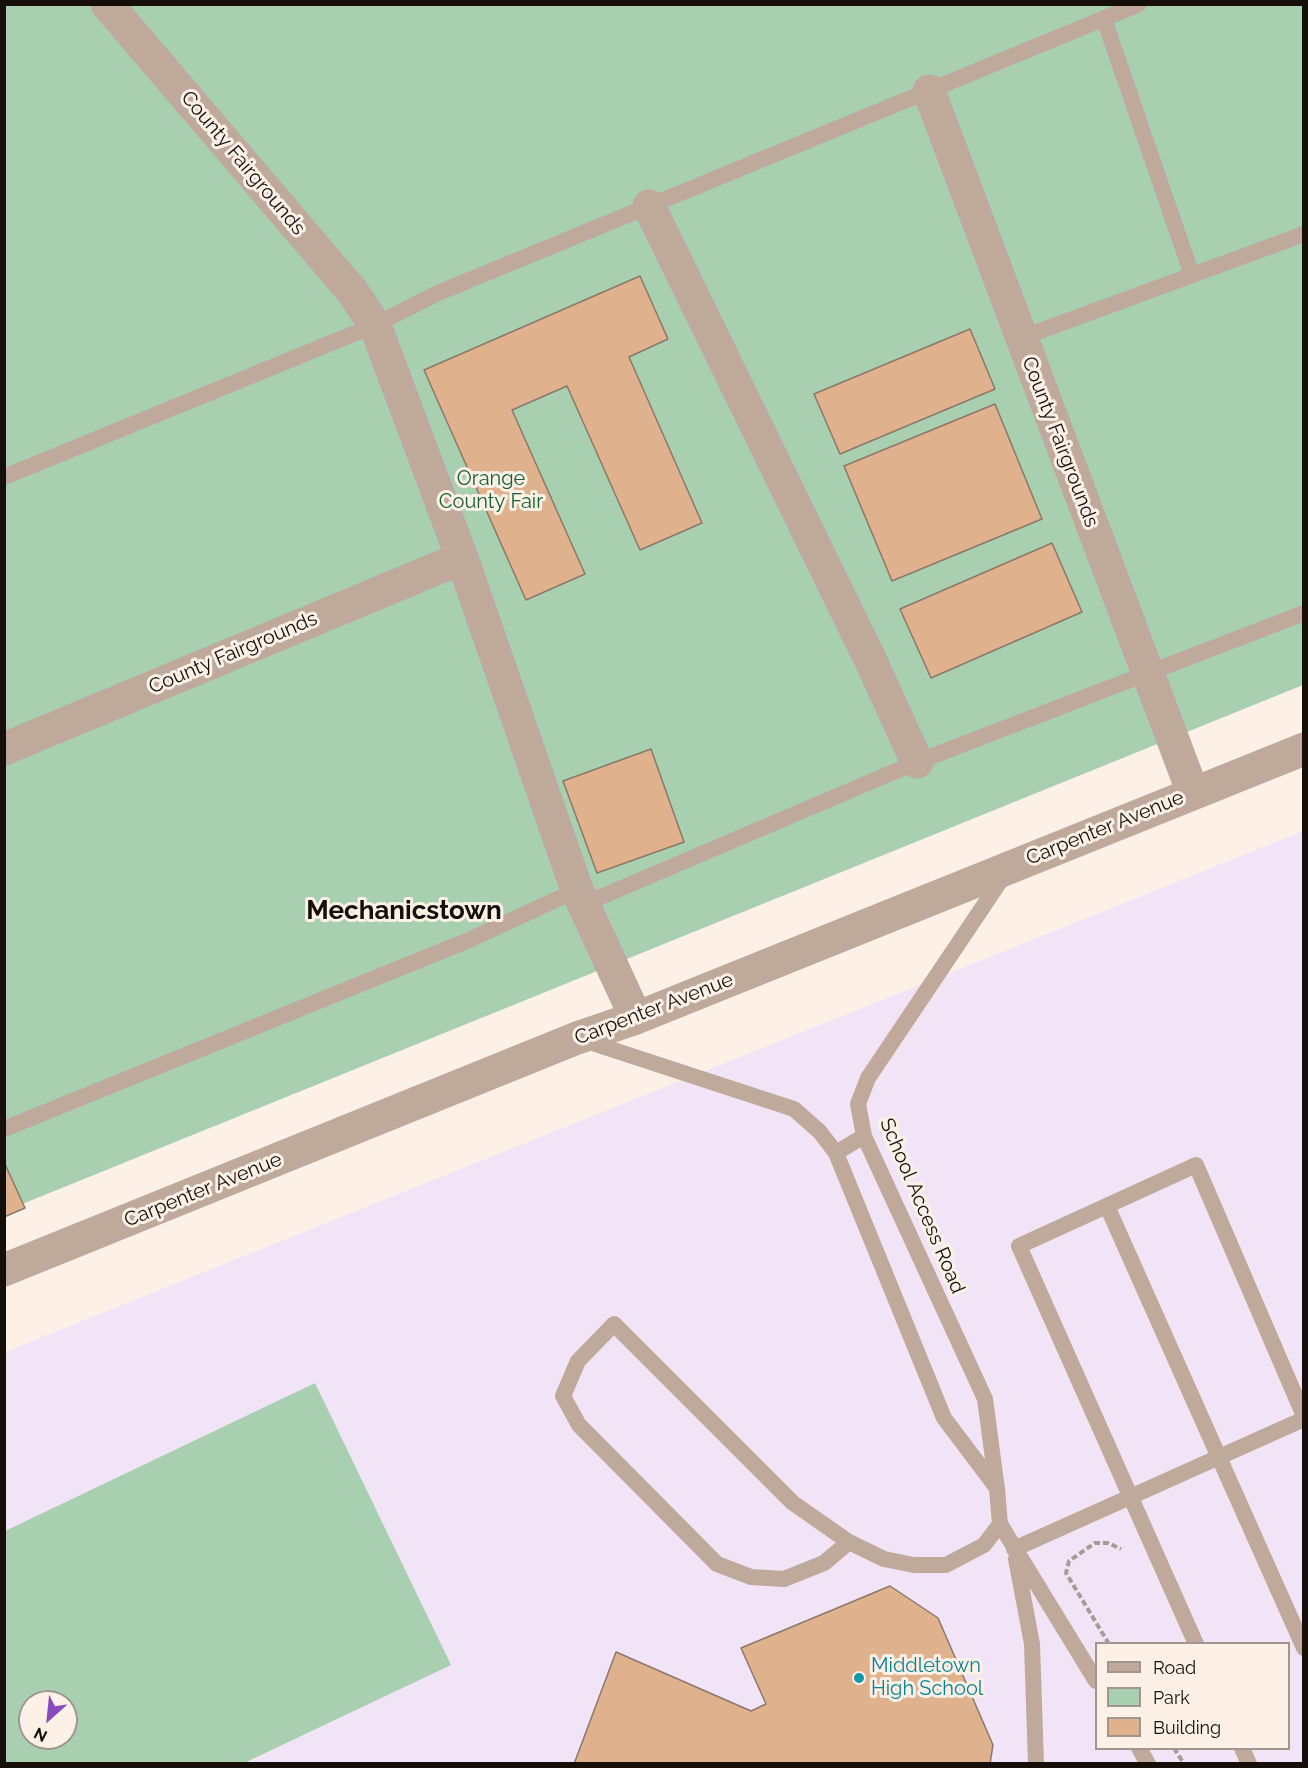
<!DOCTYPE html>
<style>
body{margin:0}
#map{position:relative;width:1308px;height:1768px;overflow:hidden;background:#fdf1e7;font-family:Raleway,sans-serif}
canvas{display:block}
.frame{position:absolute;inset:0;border:6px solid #150e09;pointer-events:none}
.legend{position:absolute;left:1095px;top:1642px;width:195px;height:108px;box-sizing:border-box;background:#fdf1e7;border:2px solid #a0968e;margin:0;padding:8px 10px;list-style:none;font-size:18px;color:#150e09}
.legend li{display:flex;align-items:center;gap:12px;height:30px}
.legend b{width:30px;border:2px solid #a0968e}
.north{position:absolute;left:18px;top:1690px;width:60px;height:60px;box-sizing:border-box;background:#fdf1e7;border:2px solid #a0968e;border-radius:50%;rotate:207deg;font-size:16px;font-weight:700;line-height:24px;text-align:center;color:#150e09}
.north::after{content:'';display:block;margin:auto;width:21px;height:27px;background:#894ac0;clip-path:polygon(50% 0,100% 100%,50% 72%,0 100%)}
</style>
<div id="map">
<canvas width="1308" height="1768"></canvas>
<div class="frame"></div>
<ul class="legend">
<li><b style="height:8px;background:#bfa99a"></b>Road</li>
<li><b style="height:16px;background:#a8cfb0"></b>Park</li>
<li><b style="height:16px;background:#e0b18d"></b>Building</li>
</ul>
<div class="north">N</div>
</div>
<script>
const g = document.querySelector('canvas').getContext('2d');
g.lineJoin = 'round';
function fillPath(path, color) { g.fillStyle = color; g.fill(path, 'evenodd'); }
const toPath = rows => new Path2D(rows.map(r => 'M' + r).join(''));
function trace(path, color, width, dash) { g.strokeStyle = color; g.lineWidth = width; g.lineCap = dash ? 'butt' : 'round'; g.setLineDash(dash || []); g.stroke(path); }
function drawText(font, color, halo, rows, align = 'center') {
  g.font = font + ' Raleway,sans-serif'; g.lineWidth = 6; g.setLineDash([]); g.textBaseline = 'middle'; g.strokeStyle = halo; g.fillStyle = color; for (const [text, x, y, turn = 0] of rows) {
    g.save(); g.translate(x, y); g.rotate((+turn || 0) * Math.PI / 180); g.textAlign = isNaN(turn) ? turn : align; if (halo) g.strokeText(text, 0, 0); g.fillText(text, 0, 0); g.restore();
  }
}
fillPath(toPath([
 [1303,831,1303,1763,5,1764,5,1352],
 [1096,1644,1288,1644,1288,1748,1096,1748],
 [30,1702,66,1702,66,1738,30,1738]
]), '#f2e4f7');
fillPath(toPath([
 [5,5,1303,5,1303,685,5,1211],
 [315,1383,451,1665,244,1763,5,1763,5,1531],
 [30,1702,66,1702,66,1738,30,1738]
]), '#a8cfb0');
const building = toPath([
 [640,276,668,339,629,357,702,523,640,550,567,386,512,410,585,574,526,600,424,370,640,276],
 [970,329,995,389,840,454,814,394,970,329],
 [995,404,1042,519,892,581,844,466,995,404],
 [1052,543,1082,612,931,678,900,609,1052,543],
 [651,749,684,842,597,873,563,781,651,749],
 [4,1162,25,1208,4,1217,4,1162],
 [890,1586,938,1618,993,1745,990,1764,574,1764,616,1652,751,1711,766,1704,741,1648,890,1586]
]);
fillPath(building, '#e0b18d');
trace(building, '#8b786a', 1.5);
trace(toPath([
 [1109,1644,1066,1573,1069,1561,1095,1543,1108,1543,1121,1549],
 [1174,1748,1184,1764]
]), '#a69c94', 4, [6, 3]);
trace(toPath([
 [1104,19,1192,275],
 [1021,338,1304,234],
 [4,477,375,325,438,293,1139,4],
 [1005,874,868,1078,858,1104,864,1136,985,1399,997,1489,1000,1524,1096,1681],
 [584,904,917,762,1304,613],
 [583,1040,794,1109,820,1132,836,1153,944,1418,996,1487],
 [4,1129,469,940,577,890],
 [836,1153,864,1136],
 [1107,1206,1304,1648],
 [849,1542,824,1563,784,1579,751,1577,717,1564,579,1425,563,1396,578,1361,614,1324,793,1503,849,1542,884,1559,914,1565,946,1565,984,1545,1000,1524],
 [1014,1549,1304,1419],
 [1016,1559,1032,1644,1036,1764],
 [1196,1644,1019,1246,1196,1165,1304,1416],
 [1139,1748,1148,1764],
 [1242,1748,1249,1764]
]), '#bfa99a', 16);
trace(toPath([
 [107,4,352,291,375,325,462,558,577,890,636,1018],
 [929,91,1193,793],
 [649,206,870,659,917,762],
 [4,749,462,558],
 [4,1270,577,1038,636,1018,1304,749]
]), '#bfa99a', 33);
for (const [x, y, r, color] of [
 [859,1678,6,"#0f9aa8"]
]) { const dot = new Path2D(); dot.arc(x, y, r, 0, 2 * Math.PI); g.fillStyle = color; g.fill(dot); trace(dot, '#fdf1e7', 2); }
drawText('20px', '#150e09', '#fdf1e7', [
 ["County Fairgrounds",243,163,50],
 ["County Fairgrounds",1060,442,69],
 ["County Fairgrounds",233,653,-23],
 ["Carpenter Avenue",1105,828,-22],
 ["Carpenter Avenue",654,1009,-21],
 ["Carpenter Avenue",203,1190,-22],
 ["School Access Road",922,1206,67]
]);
drawText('20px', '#155e30', '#fdf1e7', [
 ["Orange",491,479],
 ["County Fair",491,502]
]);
drawText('20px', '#0d838f', '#fdf1e7', [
 ["Middletown",871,1666],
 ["High School",871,1689]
], 'left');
drawText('bold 26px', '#150e09', '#fdf1e7', [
 ["Mechanicstown",404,911]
]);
</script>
